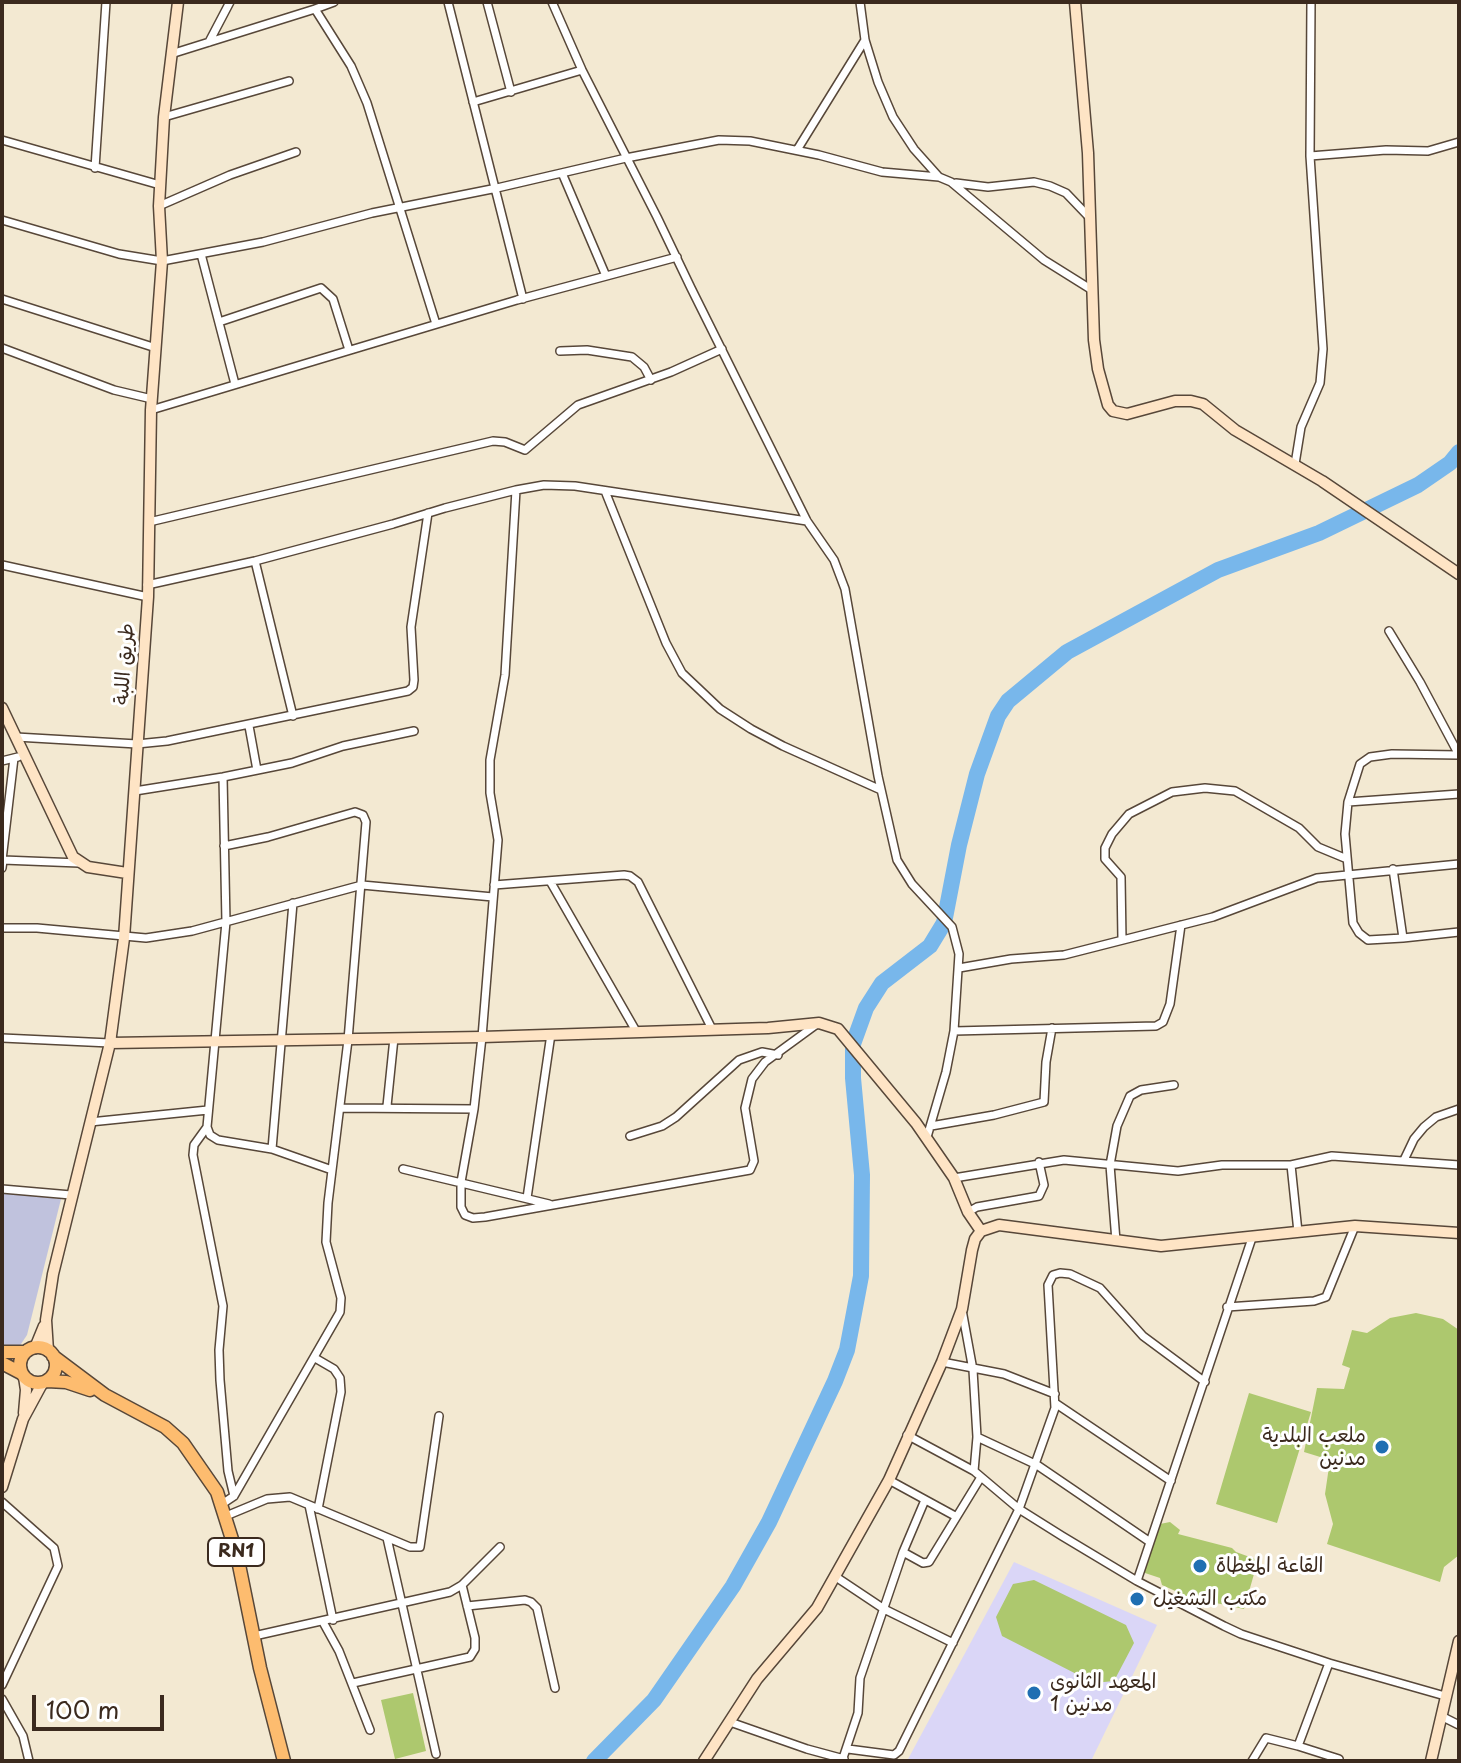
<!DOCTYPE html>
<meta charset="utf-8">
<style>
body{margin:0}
#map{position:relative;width:1461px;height:1763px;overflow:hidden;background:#f3e9d2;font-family:"Playpen Sans",sans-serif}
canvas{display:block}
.frame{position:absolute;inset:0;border:4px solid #3b2a1e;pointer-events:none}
.scale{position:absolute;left:32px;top:1695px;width:132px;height:36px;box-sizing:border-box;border:4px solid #3b2a1e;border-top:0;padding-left:10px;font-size:24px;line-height:28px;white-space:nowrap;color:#3b2a1e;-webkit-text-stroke:6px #fff;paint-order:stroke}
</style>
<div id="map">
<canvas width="1461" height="1763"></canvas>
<div class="frame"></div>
<div class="scale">100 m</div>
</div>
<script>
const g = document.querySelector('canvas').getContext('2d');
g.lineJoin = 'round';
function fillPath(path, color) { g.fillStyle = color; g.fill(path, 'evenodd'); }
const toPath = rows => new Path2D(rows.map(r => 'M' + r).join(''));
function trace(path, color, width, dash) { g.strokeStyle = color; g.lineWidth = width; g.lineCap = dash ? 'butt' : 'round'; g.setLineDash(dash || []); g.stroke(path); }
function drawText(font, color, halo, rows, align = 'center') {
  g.font = font + ' "Playpen Sans","Playpen Sans Arabic",sans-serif'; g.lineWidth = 6; g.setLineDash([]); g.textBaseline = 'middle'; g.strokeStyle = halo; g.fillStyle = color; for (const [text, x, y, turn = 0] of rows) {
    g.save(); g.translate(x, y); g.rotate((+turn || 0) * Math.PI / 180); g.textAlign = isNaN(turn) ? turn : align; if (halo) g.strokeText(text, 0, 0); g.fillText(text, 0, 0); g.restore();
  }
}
fillPath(toPath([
 [1014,1562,1157,1625,1091,1761,907,1761]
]), '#dad6f7');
fillPath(toPath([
 [2,1192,61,1199,27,1335,19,1347,2,1346]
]), '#c0c2dd');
fillPath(toPath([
 [1416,1313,1443,1319,1459,1330,1459,1555,1444,1567,1440,1582,1327,1544,1333,1524,1325,1494,1330,1460,1304,1452,1317,1388,1344,1389,1350,1368,1342,1365,1352,1330,1367,1333,1390,1318],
 [1249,1393,1311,1412,1277,1523,1216,1504],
 [1170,1522,1180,1530,1178,1534,1232,1548,1236,1552,1258,1560,1244,1609,1216,1603,1215,1606,1184,1597,1182,1594,1162,1585,1160,1578,1142,1572,1160,1524],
 [1034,1580,1126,1625,1134,1643,1114,1681,1094,1683,1002,1636,996,1617,1013,1584],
 [413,1693,426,1751,395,1759,381,1700]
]), '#adc86e');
trace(toPath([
 [594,1761,654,1700,733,1586,769,1522,835,1381,847,1350,861,1276,862,1175,853,1078,853,1044,866,1008,882,983,930,946,944,923,959,845,977,774,998,716,1008,701,1067,652,1218,570,1319,533,1418,485,1450,463,1459,452]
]), '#78b7eb', 16);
const street = toPath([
 [448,2,523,299],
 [487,2,511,92],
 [552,2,582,70,657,217,691,288,807,521,834,560,845,589,878,776,897,860,912,884,952,927,959,954,954,1031,946,1072,927,1137],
 [860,2,865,40,878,82,893,117,914,149,939,177],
 [315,9,334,2],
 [209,42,230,2],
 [171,54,315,9,351,66,367,103,436,324],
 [473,102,582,70],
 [164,117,289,81],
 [2,140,160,185],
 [797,150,865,40],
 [1310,156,1386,150,1428,151,1459,142],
 [95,168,106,2],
 [562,173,606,276],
 [956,183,988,187,1034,182,1050,186,1066,193,1089,217],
 [159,206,230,175,296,152],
 [2,220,119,254,162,261,263,242,372,213,497,188,626,158,719,140,750,141,819,155,882,172,939,177,951,182,1044,260,1092,290],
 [201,254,235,384],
 [2,299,156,348],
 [219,322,321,288,333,299,349,350],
 [2,348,114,390,152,399],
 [560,351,587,350,632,357,644,367,651,380],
 [151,410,517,300,677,257],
 [1295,464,1301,427,1320,383,1323,349,1310,156,1311,2],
 [516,490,505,675,490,760,490,793,498,840,482,1037,474,1109,461,1182,461,1207,465,1215,473,1218,485,1217,750,1170,754,1161,745,1108,752,1079,765,1062,817,1024],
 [605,491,666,643,682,673,720,709,751,729,783,746,881,790],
 [149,522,493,441,505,442,525,450,578,405,671,372,722,349],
 [255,561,293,716],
 [2,565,148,597],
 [147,585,255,561,393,524,445,508,516,490,544,485,575,486,807,521],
 [1389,631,1420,682,1459,755],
 [249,726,257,770],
 [16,737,137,744,167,741,408,691,413,687,414,680,411,627,428,513],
 [2,761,18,757],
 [223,777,226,922,207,1127,210,1135,218,1140,272,1149,293,903],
 [135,791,223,777,292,763,343,746,414,731],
 [1348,802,1360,764,1370,757,1392,754,1459,755],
 [2,860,14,758],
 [2,868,3,860,79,863],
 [1393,869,1403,938,1368,940,1359,933,1353,923,1345,834,1348,802,1459,794],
 [550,881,636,1031],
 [494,885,624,875,630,876,638,882,712,1029],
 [2,928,37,928,146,938,192,931,362,885,493,897],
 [1403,938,1459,932],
 [1122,940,1121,877,1105,859,1105,848,1112,834,1129,814,1172,792,1205,788,1235,791,1299,828,1318,847,1347,859],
 [959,968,1011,959,1064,955,1213,917,1317,878,1459,864],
 [954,1031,1156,1026,1163,1022,1170,1004,1181,925],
 [2,1038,110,1043],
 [387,1106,394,1038],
 [341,1108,474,1109],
 [90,1122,208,1110],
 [931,1126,994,1115,1044,1102,1046,1062,1052,1028],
 [207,1127,194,1145,193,1155,223,1306,219,1350,220,1380,228,1471,234,1496],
 [630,1136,662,1126,676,1117,739,1060,762,1052,778,1055],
 [272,1149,332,1170],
 [1404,1160,1414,1139,1424,1127,1436,1117,1459,1109],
 [1291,1165,1298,1232],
 [403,1169,549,1204],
 [954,1178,1064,1160,1178,1171,1222,1165,1291,1165,1332,1156,1459,1165],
 [2,1189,71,1195],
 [527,1198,551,1034],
 [968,1212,977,1207,1039,1196,1044,1185,1039,1162],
 [1116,1241,1110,1165,1117,1126,1130,1096,1141,1090,1174,1085],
 [1227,1307,1314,1301,1326,1297,1355,1226],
 [962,1310,973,1370,977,1437,974,1471],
 [315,1358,334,1369,340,1378,341,1392,318,1509],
 [942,1362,1004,1374,1055,1394],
 [1055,1403,1171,1481],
 [907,1435,974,1471,1019,1509,1062,1536,1137,1581,1224,1626,1241,1634,1329,1663,1445,1696],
 [977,1437,1037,1465,1150,1542],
 [889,1480,955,1516],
 [2,1502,54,1548,58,1566,2,1685],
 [222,1504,234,1496,340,1312,341,1298,326,1242,328,1203,348,1040,366,822,363,815,355,812,268,837,224,846],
 [309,1505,333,1620],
 [226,1516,267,1499,290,1497,410,1547,420,1547,439,1416],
 [387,1538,436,1754],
 [903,1552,923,1563,929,1562,981,1477],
 [836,1577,884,1609,953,1643],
 [1137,1581,1252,1238],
 [467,1606,525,1600,531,1602,537,1608,555,1688],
 [323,1622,339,1651,370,1730],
 [254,1636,450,1592,462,1585,500,1547],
 [1329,1663,1298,1746,1339,1759],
 [353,1683,470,1657,475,1649,475,1638,462,1585],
 [2,1699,23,1736,29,1761],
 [1441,1716,1459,1725],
 [730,1722,807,1749,844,1759],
 [848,1749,894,1755,899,1751,1019,1509,1055,1408,1048,1285,1053,1275,1060,1273,1070,1274,1100,1288,1143,1336,1205,1382],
 [842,1761,858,1713,860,1678,903,1552,925,1500],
 [1252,1761,1266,1738,1298,1746]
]);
const secondary = toPath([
 [1075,2,1088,153,1094,340,1098,369,1108,405,1113,411,1127,414,1175,401,1191,401,1203,404,1235,430,1322,481,1459,574],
 [2,708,73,857,88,867,127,873],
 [110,1043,482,1037,768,1028,819,1023,838,1029,916,1123,954,1178,968,1212,981,1231],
 [35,1348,44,1326],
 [48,1351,46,1320,53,1274,110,1043,124,938,148,597,151,410,162,261,159,206,164,117,178,2],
 [24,1377,26,1390,24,1413],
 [2,1487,23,1419,43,1382],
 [704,1761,757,1679,817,1608,889,1480,942,1362,962,1309,972,1250,975,1239,981,1231,999,1225,1161,1246,1355,1226,1459,1233],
 [1431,1761,1459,1641]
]);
const primary = toPath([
 '20 1365a18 18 0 1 1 36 0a18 18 0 1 1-36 0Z',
 [2,1352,25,1352],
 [53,1356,105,1395,165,1427,183,1443,217,1492,237,1555,260,1668,284,1761],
 [2,1363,21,1373],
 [47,1381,66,1382,90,1390]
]);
trace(street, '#574739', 10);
trace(secondary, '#574739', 13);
trace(primary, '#574739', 15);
trace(street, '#fff', 7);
trace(secondary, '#fee4c5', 10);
trace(primary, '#fdbc6f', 12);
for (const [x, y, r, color] of [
 [1382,1447,8,"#1f6fb2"],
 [1200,1566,8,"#1f6fb2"],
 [1137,1599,8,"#1f6fb2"],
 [1034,1693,8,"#1f6fb2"]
]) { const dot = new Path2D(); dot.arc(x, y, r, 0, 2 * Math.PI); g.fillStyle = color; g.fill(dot); trace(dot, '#fff', 3); }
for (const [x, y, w] of [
 [236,1552,56]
]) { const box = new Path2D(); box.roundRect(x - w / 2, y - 14, w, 28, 6); g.fillStyle = '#fff'; g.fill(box); trace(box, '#3b2a1e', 2); }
drawText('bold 18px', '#3b2a1e', null, [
 ["RN1",236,1552]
]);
drawText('20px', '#3b2a1e', '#fff', [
 ["طريق اللبة",125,664,-86]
]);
drawText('20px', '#3b2a1e', '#fff', [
 ["ملعب البلدية",1366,1436,"right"],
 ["مدنين",1366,1459,"right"],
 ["القاعة المغطاة",1216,1566],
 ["مكتب التشغيل",1153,1599],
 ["المعهد الثانوي",1050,1682],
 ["مدنين 1",1050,1705]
], 'left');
</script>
